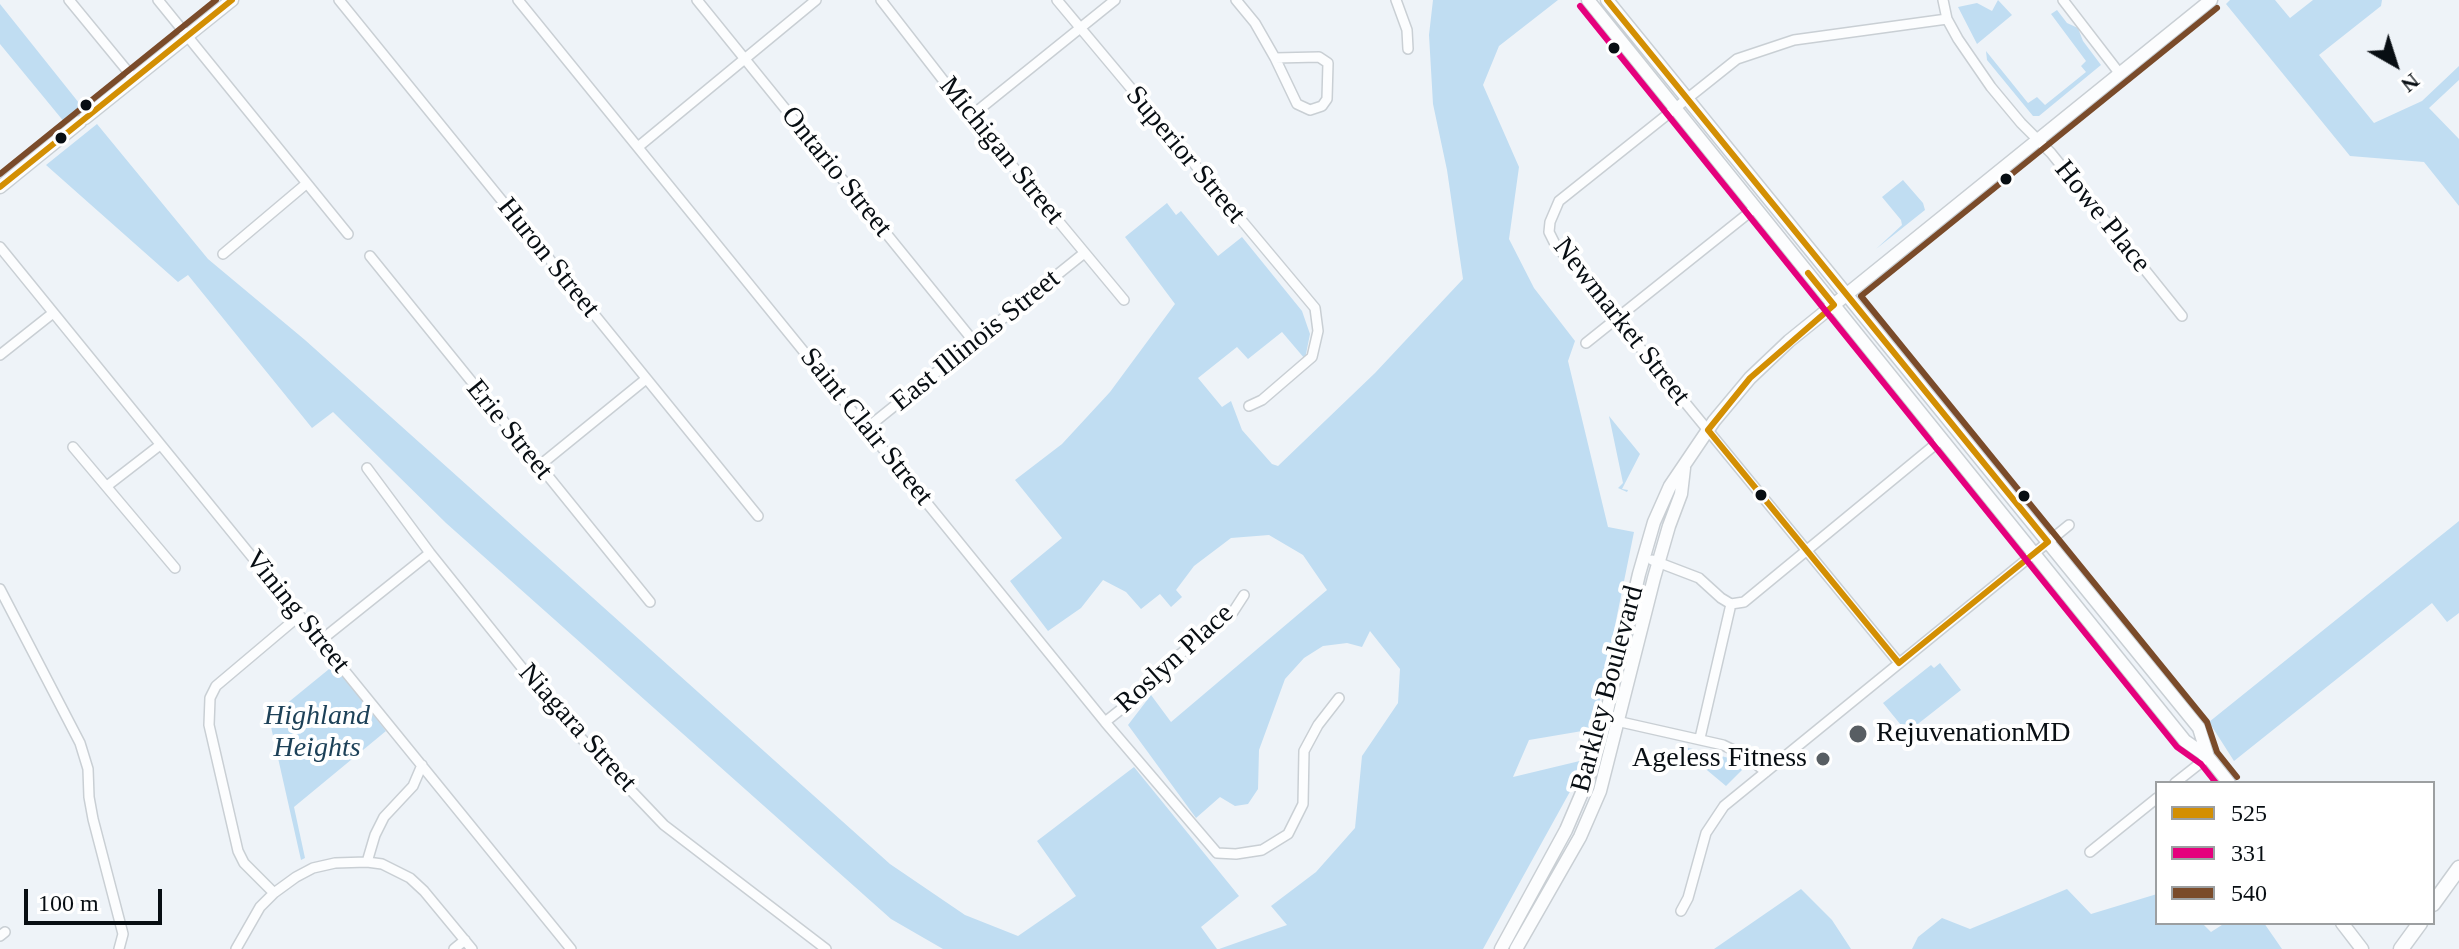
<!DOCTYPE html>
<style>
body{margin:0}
#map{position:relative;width:2459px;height:949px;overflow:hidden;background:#eef3f8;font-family:Georgia,serif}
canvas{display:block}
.legend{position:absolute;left:2155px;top:781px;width:280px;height:144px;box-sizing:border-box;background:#fff;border:2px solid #9c9fa1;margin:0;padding:10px 14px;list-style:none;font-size:24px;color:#080e13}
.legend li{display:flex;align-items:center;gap:16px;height:40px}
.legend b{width:40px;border:2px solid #9c9fa1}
.north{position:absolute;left:2355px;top:24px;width:80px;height:80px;-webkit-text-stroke:6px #fff;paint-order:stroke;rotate:141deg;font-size:22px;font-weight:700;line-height:32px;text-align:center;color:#080e13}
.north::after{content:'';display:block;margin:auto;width:28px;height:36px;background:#080e13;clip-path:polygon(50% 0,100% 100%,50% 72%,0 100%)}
.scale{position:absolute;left:24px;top:889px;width:138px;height:36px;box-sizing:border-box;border:4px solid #080e13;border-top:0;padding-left:10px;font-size:24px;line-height:28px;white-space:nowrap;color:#080e13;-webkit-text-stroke:6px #fff;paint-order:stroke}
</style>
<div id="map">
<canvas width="2459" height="949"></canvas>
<ul class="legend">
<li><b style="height:10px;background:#d38f03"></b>525</li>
<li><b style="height:10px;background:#e5007d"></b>331</li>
<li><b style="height:10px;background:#7a4b2a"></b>540</li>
</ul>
<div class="north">N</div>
<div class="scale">100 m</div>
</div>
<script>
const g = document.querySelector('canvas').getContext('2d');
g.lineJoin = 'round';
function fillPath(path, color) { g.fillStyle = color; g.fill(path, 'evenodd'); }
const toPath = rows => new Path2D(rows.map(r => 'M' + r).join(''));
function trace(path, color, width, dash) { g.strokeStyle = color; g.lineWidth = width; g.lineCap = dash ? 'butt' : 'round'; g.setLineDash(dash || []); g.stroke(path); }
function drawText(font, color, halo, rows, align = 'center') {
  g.font = font + ' Georgia,serif'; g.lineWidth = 8; g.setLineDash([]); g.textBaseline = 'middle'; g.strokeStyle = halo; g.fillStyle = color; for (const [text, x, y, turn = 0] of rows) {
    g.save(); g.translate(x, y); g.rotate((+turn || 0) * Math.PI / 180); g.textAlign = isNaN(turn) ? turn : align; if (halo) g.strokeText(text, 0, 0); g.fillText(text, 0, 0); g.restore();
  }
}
fillPath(toPath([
 [1433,0,1558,0,1499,46,1483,85,1519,167,1509,239,1534,288,1575,341,1568,361,1608,527,1634,532,1594,729,1529,740,1513,777,1588,759,1483,949,1219,949,1287,925,1271,906,1316,872,1355,828,1362,756,1398,703,1400,669,1370,631,1362,647,1347,643,1323,646,1304,658,1285,679,1259,750,1258,789,1248,804,1235,806,1220,797,1196,818,1128,725,1151,695,1171,722,1327,590,1303,555,1269,535,1231,538,1194,566,1176,590,1182,597,1171,607,1160,594,1141,609,1126,592,1103,580,1081,608,1048,631,1010,581,1062,538,1015,480,1062,444,1110,392,1175,304,1125,237,1167,203,1176,215,1181,211,1218,256,1242,237,1302,311,1310,334,1305,359,1282,332,1248,359,1237,347,1198,378,1222,407,1231,401,1242,430,1272,464,1278,466,1375,373,1463,279,1447,170,1433,104,1429,35],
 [1998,0,2012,15,1977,44,1958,7,1977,3,1992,11],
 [2230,0,2275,0,2290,18,2313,0,2382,0,2381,6,2319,55,2374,123,2422,101,2459,66,2459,80,2429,108,2459,139,2459,206,2424,162,2350,156,2226,4],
 [0,4,83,108,65,123,0,44],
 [2057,10,2067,23,2078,28,2083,41,2101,65,2039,116,2033,116,1987,60,1986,51,2028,103,2037,97,2045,105,2086,72,2081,66,2086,61,2051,14],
 [97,124,208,259,305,340,890,864,965,915,1018,936,1076,896,1037,841,1134,767,1239,896,1201,927,1217,949,943,949,891,919,446,523,333,412,312,428,188,275,178,282,46,165],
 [1903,180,1923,203,1925,210,1876,249,1902,225,1901,220,1882,197],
 [1609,416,1640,454,1622,489,1628,490,1627,492,1618,488,1623,483],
 [2459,521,2459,613,2447,622,2432,603,2234,761,2209,722],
 [1940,663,1961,690,1914,727,1912,725,1905,730,1883,703,1931,665,1934,668],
 [334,665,386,731,294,807,305,858,301,860,269,718],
 [1677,745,1733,759,1742,765,1742,770,1726,786],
 [1801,889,1832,920,1851,949,1714,949],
 [2067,889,2091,914,2157,894,2157,923,2202,923,2211,932,2225,923,2264,923,2282,949,1912,949,1918,937,1942,918,1970,929]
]), '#c0ddf2');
const street = toPath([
 [69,0,134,79],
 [158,0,348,234],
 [339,0,758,516],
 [518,0,1105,722,1217,853,1236,854,1262,850,1288,834,1303,804,1304,751,1318,725,1339,698],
 [697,0,975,343],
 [881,0,971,116,1124,300],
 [1057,0,1315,308,1318,331,1312,357,1262,400,1249,406],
 [1236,0,1255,23,1275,58,1319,57,1328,63,1327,99,1322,106,1310,110,1297,104,1275,58],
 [1396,0,1407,30,1408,49],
 [1943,0,1947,19,1958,39,1991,87,2021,123,2051,153,2182,316],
 [2063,0,2120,74],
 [971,116,1115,0],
 [638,147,816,0],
 [0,247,571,949],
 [223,254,306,184],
 [370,256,650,602],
 [1586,343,1755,208],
 [0,355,53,313],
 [867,428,1083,254],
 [73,447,175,568],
 [539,466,646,379],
 [367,468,430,553,563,719,664,825,826,949],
 [107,486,160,445],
 [1652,560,1699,578,1721,598,1731,604,1744,602,1942,439],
 [0,589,80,743,88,769,89,797,93,819,123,934,119,949],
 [320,641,430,553],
 [1899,663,1555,244,1549,232,1550,222,1559,201,1737,59,1794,40,1947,19],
 [1612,720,1723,745,1746,756,1766,772],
 [1105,722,1134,699,1149,679,1233,612,1244,595],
 [1700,738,1731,604],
 [2175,783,2208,757],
 [2090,852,2157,798],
 [367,862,382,864,410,878,424,891,472,949],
 [274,893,244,863,238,851,209,725,210,698,216,686,299,616],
 [1681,911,1688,898,1706,833,1724,806,2069,525],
 [0,936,5,932],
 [236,949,260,907,274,893,296,877,313,868,335,863,367,862,375,835,384,817,413,786,422,765],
 [454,949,465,940]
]);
const secondary = toPath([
 [1588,0,2185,741,2208,757,2229,783],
 [1607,0,2199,728,2208,757],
 [85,118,232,0],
 [0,187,80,122],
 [2342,923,2362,949],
 [1501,949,1566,830,1584,788,1600,741,1639,574,1654,522,1670,486,1714,421,1750,378,1789,341,2211,0],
 [1516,949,1580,837,1600,791,1654,578,1669,526,1681,494,1684,468]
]);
const primary = toPath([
 [2433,904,2459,868],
 [2401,949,2420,923]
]);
trace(street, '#c9cfd4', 12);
trace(secondary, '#c9cfd4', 15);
trace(primary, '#c9cfd4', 17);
trace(street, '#fcfdfe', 9);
trace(secondary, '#fcfdfe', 12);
trace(primary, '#fcfdfe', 14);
trace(toPath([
 [1607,0,2048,542,1899,663],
 [0,187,232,0],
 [1708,430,1750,378,1834,305,1808,273],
 [1708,430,1899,663]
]), '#d38f03', 6);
trace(toPath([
 [1580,6,2177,747,2201,764,2216,783]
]), '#e5007d', 6);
trace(toPath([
 [2217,8,1861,296,2207,722,2217,752,2237,777],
 [0,174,216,0]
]), '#7a4b2a', 6);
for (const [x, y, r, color] of [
 [1614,48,7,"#080e13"],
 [86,105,7,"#080e13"],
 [61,138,7,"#080e13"],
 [2006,179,7,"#080e13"],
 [1761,495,7,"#080e13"],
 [2024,496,7,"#080e13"],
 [1858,734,10,"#585e63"],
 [1823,759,8,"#585e63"]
]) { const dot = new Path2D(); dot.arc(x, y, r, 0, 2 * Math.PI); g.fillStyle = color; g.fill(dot); trace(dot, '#fff', 3); }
drawText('28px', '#080e13', '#fff', [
 ["Michigan Street",1001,151,51],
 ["Superior Street",1185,155,50],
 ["Ontario Street",836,172,51],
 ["Howe Place",2102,217,51],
 ["Huron Street",548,258,51],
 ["Newmarket Street",1621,322,52],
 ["East Illinois Street",976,341,-39],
 ["Saint Clair Street",866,427,51],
 ["Erie Street",509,430,51],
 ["Vining Street",297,612,51],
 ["Roslyn Place",1175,659,-42],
 ["Barkley Boulevard",1608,689,-75],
 ["Niagara Street",577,728,48]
]);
drawText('italic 28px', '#1d4158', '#fff', [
 ["Highland",317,717],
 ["Heights",317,749]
]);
drawText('28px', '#080e13', '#fff', [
 ["RejuvenationMD",1876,734],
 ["Ageless Fitness",1807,759,"right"]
], 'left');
</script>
